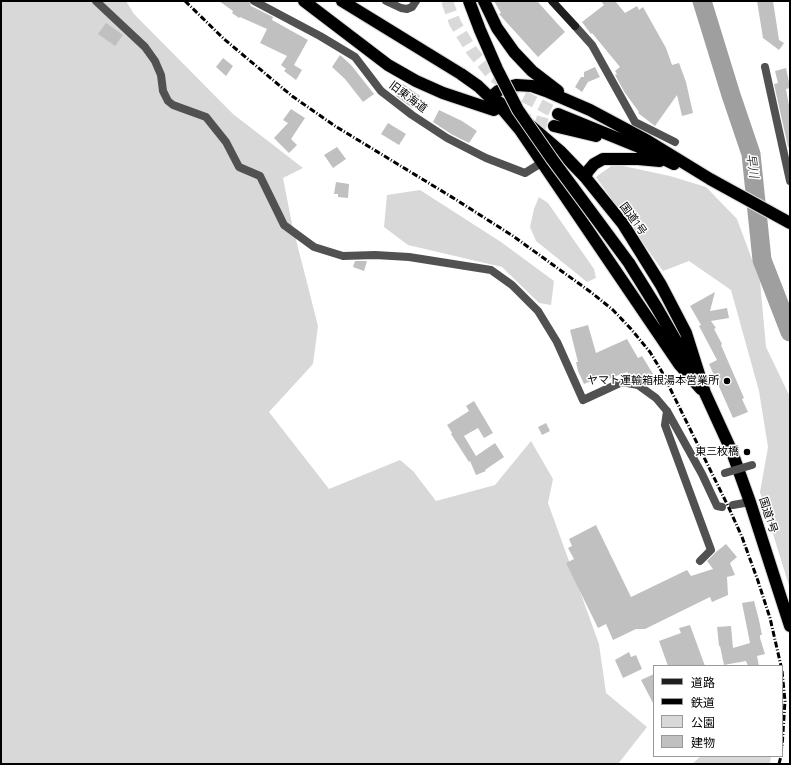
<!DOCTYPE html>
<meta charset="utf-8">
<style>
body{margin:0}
#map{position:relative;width:791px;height:765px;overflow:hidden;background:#fff;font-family:Quicksand,"Noto Sans JP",sans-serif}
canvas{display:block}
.frame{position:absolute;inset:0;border:2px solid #000;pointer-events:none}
.legend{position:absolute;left:653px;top:665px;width:130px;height:92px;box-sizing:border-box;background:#fff;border:1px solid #999;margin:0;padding:5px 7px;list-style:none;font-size:12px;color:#000}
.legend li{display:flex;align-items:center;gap:8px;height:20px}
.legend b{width:20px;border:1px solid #999}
</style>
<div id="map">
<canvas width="791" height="765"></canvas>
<div class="frame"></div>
<ul class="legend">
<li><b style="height:5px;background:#1e1e1e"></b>道路</li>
<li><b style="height:5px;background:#000"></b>鉄道</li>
<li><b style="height:11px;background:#d8d8d8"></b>公園</li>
<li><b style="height:11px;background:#c0c0c0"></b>建物</li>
</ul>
</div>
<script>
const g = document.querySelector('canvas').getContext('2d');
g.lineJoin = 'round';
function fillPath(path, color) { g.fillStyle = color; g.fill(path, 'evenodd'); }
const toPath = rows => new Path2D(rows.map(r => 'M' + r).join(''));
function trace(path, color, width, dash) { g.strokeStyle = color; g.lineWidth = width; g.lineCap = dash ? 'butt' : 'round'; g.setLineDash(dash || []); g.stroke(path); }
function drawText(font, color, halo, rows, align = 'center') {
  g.font = font + ' Quicksand,"Noto Sans JP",sans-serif'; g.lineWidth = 3; g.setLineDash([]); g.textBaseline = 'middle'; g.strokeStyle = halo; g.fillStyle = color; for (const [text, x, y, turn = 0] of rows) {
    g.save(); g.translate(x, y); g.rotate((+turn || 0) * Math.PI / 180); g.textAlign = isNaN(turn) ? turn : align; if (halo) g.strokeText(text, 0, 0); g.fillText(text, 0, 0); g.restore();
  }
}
fillPath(toPath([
 [1,1,126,1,134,14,233,114,303,168,283,178,292,224,318,326,313,364,269,412,329,489,400,460,413,471,436,501,495,485,531,441,553,479,548,503,599,644,606,693,647,727,618,764,1,764],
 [614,164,670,176,706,187,737,219,760,281,766,347,790,397,790,589,760,492,768,447,759,391,731,290,689,261,663,271,596,177],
 [420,190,501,242,554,281,551,305,539,303,502,267,408,245,384,227,387,195],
 [539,197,548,203,594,269,596,278,587,282,536,241,530,227,534,209],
 [701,756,771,756,770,764,692,764]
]), '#d8d8d8');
trace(toPath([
 [702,1,731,95,751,154,762,260,790,332]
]), '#9f9f9f', 19);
fillPath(toPath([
 [219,1,249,1,251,6,273,17,272,20,308,40,294,65,302,70,296,80,284,71,286,69,281,65,287,56,260,43,267,29,240,17,239,18,232,13,233,11],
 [494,1,537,1,565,32,538,57,499,14,501,13],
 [601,1,615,1,625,13,637,6,639,10,643,7,666,48,672,65,679,63,686,82,693,113,682,116,677,95,655,126,638,113,639,112,625,93,615,75,617,74,615,71,620,67,592,33,591,34,582,22,604,5],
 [757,1,773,1,779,40,784,43,779,50,763,38],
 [106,23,123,35,115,46,98,34],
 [340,55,351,65,374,94,363,102,345,79,332,67],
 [223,58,233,66,226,76,216,67],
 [595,67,600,77,588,82,582,92,575,87,581,77,584,77,584,72],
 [786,68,790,87,790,88,786,89,790,111,790,147,788,147,774,84,778,83,775,71],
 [403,84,420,96,412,108,396,96],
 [291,109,305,118,291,139,297,145,289,153,274,138,288,123,283,120],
 [439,110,462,121,477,131,469,143,451,134,433,122],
 [388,123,406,134,399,145,381,134],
 [337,147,346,159,333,168,324,155],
 [336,182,349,184,348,198,338,197,338,194,334,194],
 [355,261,367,261,364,271,353,267],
 [715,292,710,311,727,308,729,318,711,321,716,328,714,329,722,344,721,345,744,398,742,399,748,412,733,418,709,364,717,360,699,326,701,325,690,306],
 [588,325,596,353,627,339,638,358,642,356,653,374,644,378,630,376,627,372,608,379,606,375,584,384,578,371,576,362,578,362,570,330],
 [474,401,493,433,484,438,478,428,464,436,476,456,495,443,504,457,485,470,486,471,476,475,470,461,469,462,451,434,452,433,447,425,469,411,466,406],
 [546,423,550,431,542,435,538,427],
 [596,525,631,597,687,570,691,576,713,569,707,561,716,552,726,544,737,557,730,563,735,575,727,577,728,595,712,602,710,597,645,629,636,629,613,640,606,624,598,628,566,563,574,559,568,548,572,546,569,539],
 [754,601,759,620,762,635,760,635,760,638,765,654,757,656,759,666,748,666,746,661,724,665,720,646,719,646,717,627,731,626,733,648,750,643,742,603],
 [690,625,705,666,668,666,659,641,681,633,679,628],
 [629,652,631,657,636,655,642,669,623,678,615,660],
 [654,674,654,705,641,680]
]), '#c0c0c0');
trace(toPath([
 [447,1,455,23,472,51,493,76,523,96,558,114],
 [518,117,554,126]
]), '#d9d9d9', 12, [12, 6]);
const highway = toPath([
 [304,1,388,65,416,81,443,93,494,110],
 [342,1,461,74,478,86,504,111,520,130,679,364,701,389],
 [484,1,497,28,514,52,532,71,558,91],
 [491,97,517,114,560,151,585,177,623,224,661,285,686,333,705,393,732,452,750,502,790,626],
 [491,97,498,91,504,88,516,85,532,86,546,91,590,110,648,141,710,179,790,223],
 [558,114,639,147,674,164],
 [554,126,596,136],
 [585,177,588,171,594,164,603,159,638,159,660,161],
 [629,263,657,308,691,367]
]);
trace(highway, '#dbdbdb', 14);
trace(toPath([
 [96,1,145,47,155,61,161,75,163,91,168,101,173,105,206,117,226,142,239,167,260,176,284,225,314,247,343,256,375,255,409,257,491,270,512,285,538,311,557,342,583,400,622,382,638,385,656,398,667,411,702,474,717,506,722,507],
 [254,1,320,36,355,57,381,91,412,115,447,138,486,158,525,173,546,160],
 [386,1,401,8,407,9,412,7,416,1],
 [575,26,592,45,635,122,675,142],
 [765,67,790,181],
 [667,411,665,425,711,550,700,561],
 [733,505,750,502]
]), '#515151', 8);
trace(toPath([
 [552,1,575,26]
]), '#1e1e1e', 8);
trace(highway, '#000', 12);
trace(toPath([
 [185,1,224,39,292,96,335,126,455,199,513,236,592,293,613,310,631,329,650,352,662,372,728,506,742,537,758,581,770,618,781,666],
 [782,671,785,701,782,748],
 [779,764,781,756]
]), '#000', 3, [6, 2, 1, 2]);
const highwayBridge = toPath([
 [469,1,480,30,497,69,518,110,552,159,629,263]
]);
trace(highwayBridge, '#dbdbdb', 14, []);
trace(toPath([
 [725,473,752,465]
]), '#515151', 8);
trace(highwayBridge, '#000', 12);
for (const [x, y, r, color] of [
 [727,381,4,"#000"],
 [747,452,4,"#000"]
]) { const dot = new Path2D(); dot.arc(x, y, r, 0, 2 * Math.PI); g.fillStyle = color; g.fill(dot); trace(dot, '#fff', 1.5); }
drawText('11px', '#000', '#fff', [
 ["旧東海道",408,97,37],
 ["国道1号",633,219,54],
 ["国道1号",768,515,72]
]);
drawText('11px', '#000', '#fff', [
 ["ヤマト運輸箱根湯本営業所",719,381],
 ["東三枚橋",739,452]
], 'right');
drawText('italic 12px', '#404040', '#fff', [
 ["早川",752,166,82]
]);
</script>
